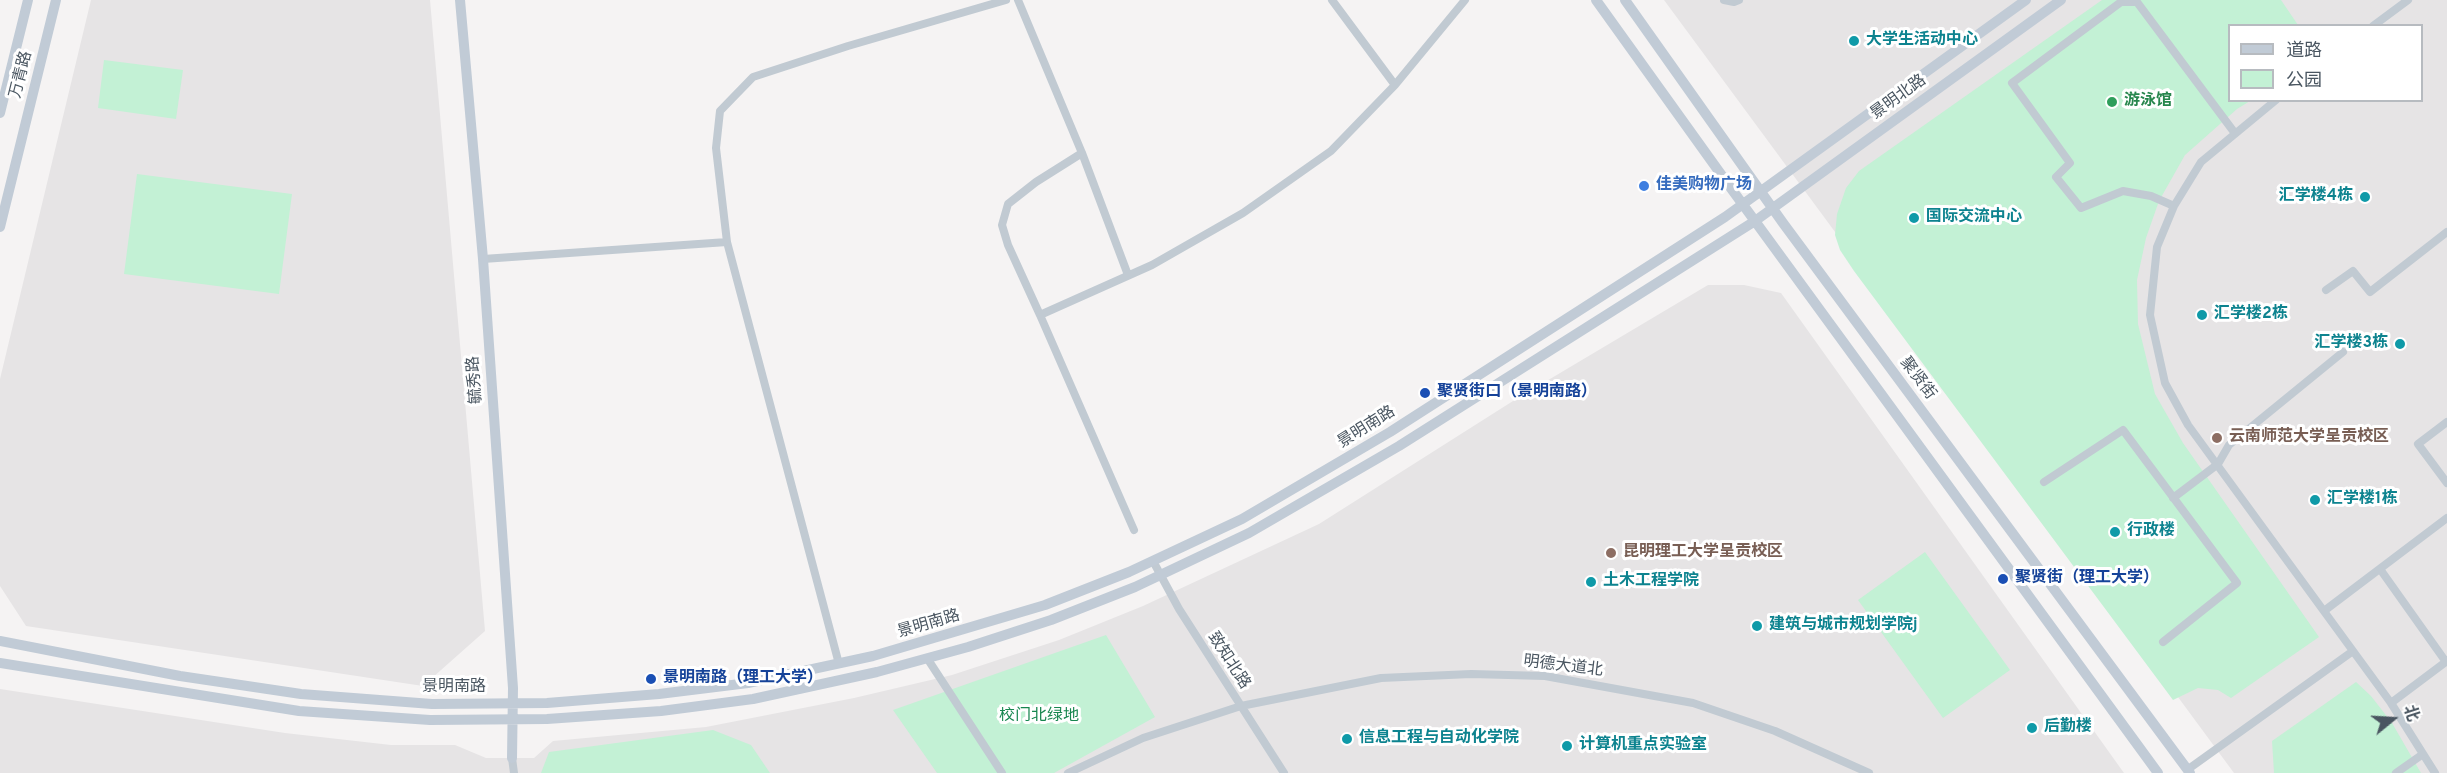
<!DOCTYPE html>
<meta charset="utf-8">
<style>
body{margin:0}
#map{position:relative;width:2447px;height:773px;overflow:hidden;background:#f5f3f3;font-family:Overpass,"Noto Sans SC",sans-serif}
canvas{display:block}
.legend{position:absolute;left:2228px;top:24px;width:195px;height:78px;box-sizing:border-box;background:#fff;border:2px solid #b7bbc0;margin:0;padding:8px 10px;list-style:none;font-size:18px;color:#4a5661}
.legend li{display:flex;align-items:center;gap:12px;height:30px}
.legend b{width:30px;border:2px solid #b7bbc0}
.north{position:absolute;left:2363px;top:689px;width:60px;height:60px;-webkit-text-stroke:4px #fff;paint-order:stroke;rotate:72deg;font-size:16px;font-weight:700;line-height:24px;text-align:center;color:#4a5661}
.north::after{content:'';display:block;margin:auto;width:21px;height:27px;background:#4a5661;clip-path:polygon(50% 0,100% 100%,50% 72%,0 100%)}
</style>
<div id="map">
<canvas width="2447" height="773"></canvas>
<ul class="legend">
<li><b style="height:8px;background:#c1cbd6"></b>道路</li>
<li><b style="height:16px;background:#c3f1d5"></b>公园</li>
</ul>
<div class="north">北</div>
</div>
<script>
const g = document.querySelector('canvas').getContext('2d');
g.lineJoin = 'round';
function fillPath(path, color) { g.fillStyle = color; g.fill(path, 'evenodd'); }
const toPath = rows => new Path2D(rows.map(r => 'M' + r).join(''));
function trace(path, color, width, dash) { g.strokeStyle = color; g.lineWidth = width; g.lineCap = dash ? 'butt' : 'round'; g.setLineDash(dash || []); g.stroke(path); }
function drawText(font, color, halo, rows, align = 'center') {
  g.font = font + ' Overpass,"Noto Sans SC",sans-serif'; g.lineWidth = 6; g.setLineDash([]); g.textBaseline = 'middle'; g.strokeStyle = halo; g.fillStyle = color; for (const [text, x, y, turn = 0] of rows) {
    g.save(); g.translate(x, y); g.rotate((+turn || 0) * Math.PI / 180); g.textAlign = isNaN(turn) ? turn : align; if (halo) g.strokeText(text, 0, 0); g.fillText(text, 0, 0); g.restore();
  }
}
fillPath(toPath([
 [91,0,430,0,485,631,423,686,26,626,0,586,0,379],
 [1664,0,2447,0,2447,773,2234,773],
 [2230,26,2422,26,2422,100,2230,100],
 [1708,285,1744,285,1781,293,2124,773,0,773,0,689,285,733,391,745,455,745,486,758,534,758,553,741,706,727,854,698,952,675,1059,640,1143,606,1319,524,1513,401]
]), '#e6e4e5');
fillPath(toPath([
 [2102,0,2281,0,2298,25,2230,26,2230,100,2250,101,2237,109,2185,155,2159,201,2146,238,2137,280,2138,324,2155,394,2183,443,2319,637,2231,698,2218,690,2198,688,2173,700,1854,271,1840,250,1835,235,1837,214,1846,188,1859,171],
 [104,60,183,70,176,119,98,108],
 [137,174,292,194,279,294,124,274],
 [1925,552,2010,670,1943,718,1858,600],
 [1106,635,1155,717,1054,773,937,773,893,710],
 [2356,682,2371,696,2392,723,2421,773,2274,773,2272,741],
 [713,730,751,745,770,773,541,773,549,752]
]), '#c3f1d5');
trace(toPath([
 [1018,0,1082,153,1128,275],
 [1332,0,1395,85],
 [1724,0,1734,2,1739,0],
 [2373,26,2408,0],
 [2276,100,2201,162,2174,206,2157,247,2150,315,2165,383,2188,425,2391,703,2435,773],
 [1082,153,1036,182,1008,204,1002,225,1008,245,1040,315,1152,265,1243,213,1331,151,1395,85,1465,0],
 [2174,206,2151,196,2123,191,2081,208,2056,177,2070,163,2012,83,2121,2,2137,2,2234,132],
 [483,259,727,242],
 [2326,290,2353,271,2370,292,2447,232],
 [1040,315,1134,530],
 [2447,422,2418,444,2447,483],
 [2044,482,2123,430,2237,583,2163,642],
 [2173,498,2218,464,2229,445,2343,352],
 [1153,561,1179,609,1284,773],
 [2380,569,2446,662],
 [2324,611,2447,518],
 [927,658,1002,773],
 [839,664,727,242,716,148,720,111,753,77,848,46,1006,0],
 [2391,703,2447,661],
 [512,758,514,773],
 [2187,770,2353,651],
 [1068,773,1143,738,1241,706,1381,678,1471,674,1545,676,1693,703,1775,731,1869,773],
 [2396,773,2423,754]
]), '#c1cad2', 8);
trace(toPath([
 [460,0,483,259,513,688,512,758],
 [1596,0,1733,191,2158,773],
 [1625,0,1783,223,2190,773],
 [0,113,28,0],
 [0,227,56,0],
 [0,641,180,676,301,694,432,704,547,703,659,694,748,683,873,656,1045,605,1129,572,1242,519,1390,432,1725,217,2026,0],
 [0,663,299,711,430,720,547,719,661,711,753,699,877,672,968,647,1051,620,1135,587,1249,533,1399,446,1755,221,2061,0]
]), '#c1cbd6', 10);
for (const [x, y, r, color] of [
 [1854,41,6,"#0f9aa8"],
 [2112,102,6,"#2e9e5b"],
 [1644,186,6,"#3f7fe0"],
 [2365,197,6,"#0f9aa8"],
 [1914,218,6,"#0f9aa8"],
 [2202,315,6,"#0f9aa8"],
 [2400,344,6,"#0f9aa8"],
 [1425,393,6,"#1a4fb4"],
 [2217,438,6,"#8d6e63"],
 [2315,500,6,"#0f9aa8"],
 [2115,532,6,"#0f9aa8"],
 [1611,553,6,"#8d6e63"],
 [2003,579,6,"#1a4fb4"],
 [1591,582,6,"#0f9aa8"],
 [1757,626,6,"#0f9aa8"],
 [651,679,6,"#1a4fb4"],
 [2032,728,6,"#0f9aa8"],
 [1347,739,6,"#0f9aa8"],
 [1567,746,6,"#0f9aa8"]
]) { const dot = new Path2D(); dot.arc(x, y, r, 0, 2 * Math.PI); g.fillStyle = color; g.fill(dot); trace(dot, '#fff', 2); }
drawText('bold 16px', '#0d838f', '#fff', [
 ["大学生活动中心",1866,41],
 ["汇学楼4栋",2353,197,"right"],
 ["国际交流中心",1926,218],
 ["汇学楼2栋",2214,315],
 ["汇学楼3栋",2388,344,"right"],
 ["汇学楼1栋",2327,500],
 ["行政楼",2127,532],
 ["土木工程学院",1603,582],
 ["建筑与城市规划学院j",1769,626],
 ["后勤楼",2044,728],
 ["信息工程与自动化学院",1359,739],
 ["计算机重点实验室",1579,746]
], 'left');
drawText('16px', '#4a5661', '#fff', [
 ["万青路",22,75,-76],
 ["景明北路",1899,98,-36],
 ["聚贤街",1917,379,53],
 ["毓秀路",476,380,-94],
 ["景明南路",1367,428,-32],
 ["景明南路",929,625,-16],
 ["致知北路",1228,661,57],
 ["明德大道北",1563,667,7],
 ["景明南路",454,688]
]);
drawText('bold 16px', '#27864d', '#fff', [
 ["游泳馆",2124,102]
], 'left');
drawText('bold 16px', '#366cbe', '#fff', [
 ["佳美购物广场",1656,186]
], 'left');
drawText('bold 16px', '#164399', '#fff', [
 ["聚贤街口（景明南路）",1437,393],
 ["聚贤街（理工大学）",2015,579],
 ["景明南路（理工大学）",663,679]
], 'left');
drawText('bold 16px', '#785e54', '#fff', [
 ["云南师范大学呈贡校区",2229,438],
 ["昆明理工大学呈贡校区",1623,553]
], 'left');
drawText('16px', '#17864f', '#fff', [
 ["校门北绿地",1039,717]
]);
</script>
